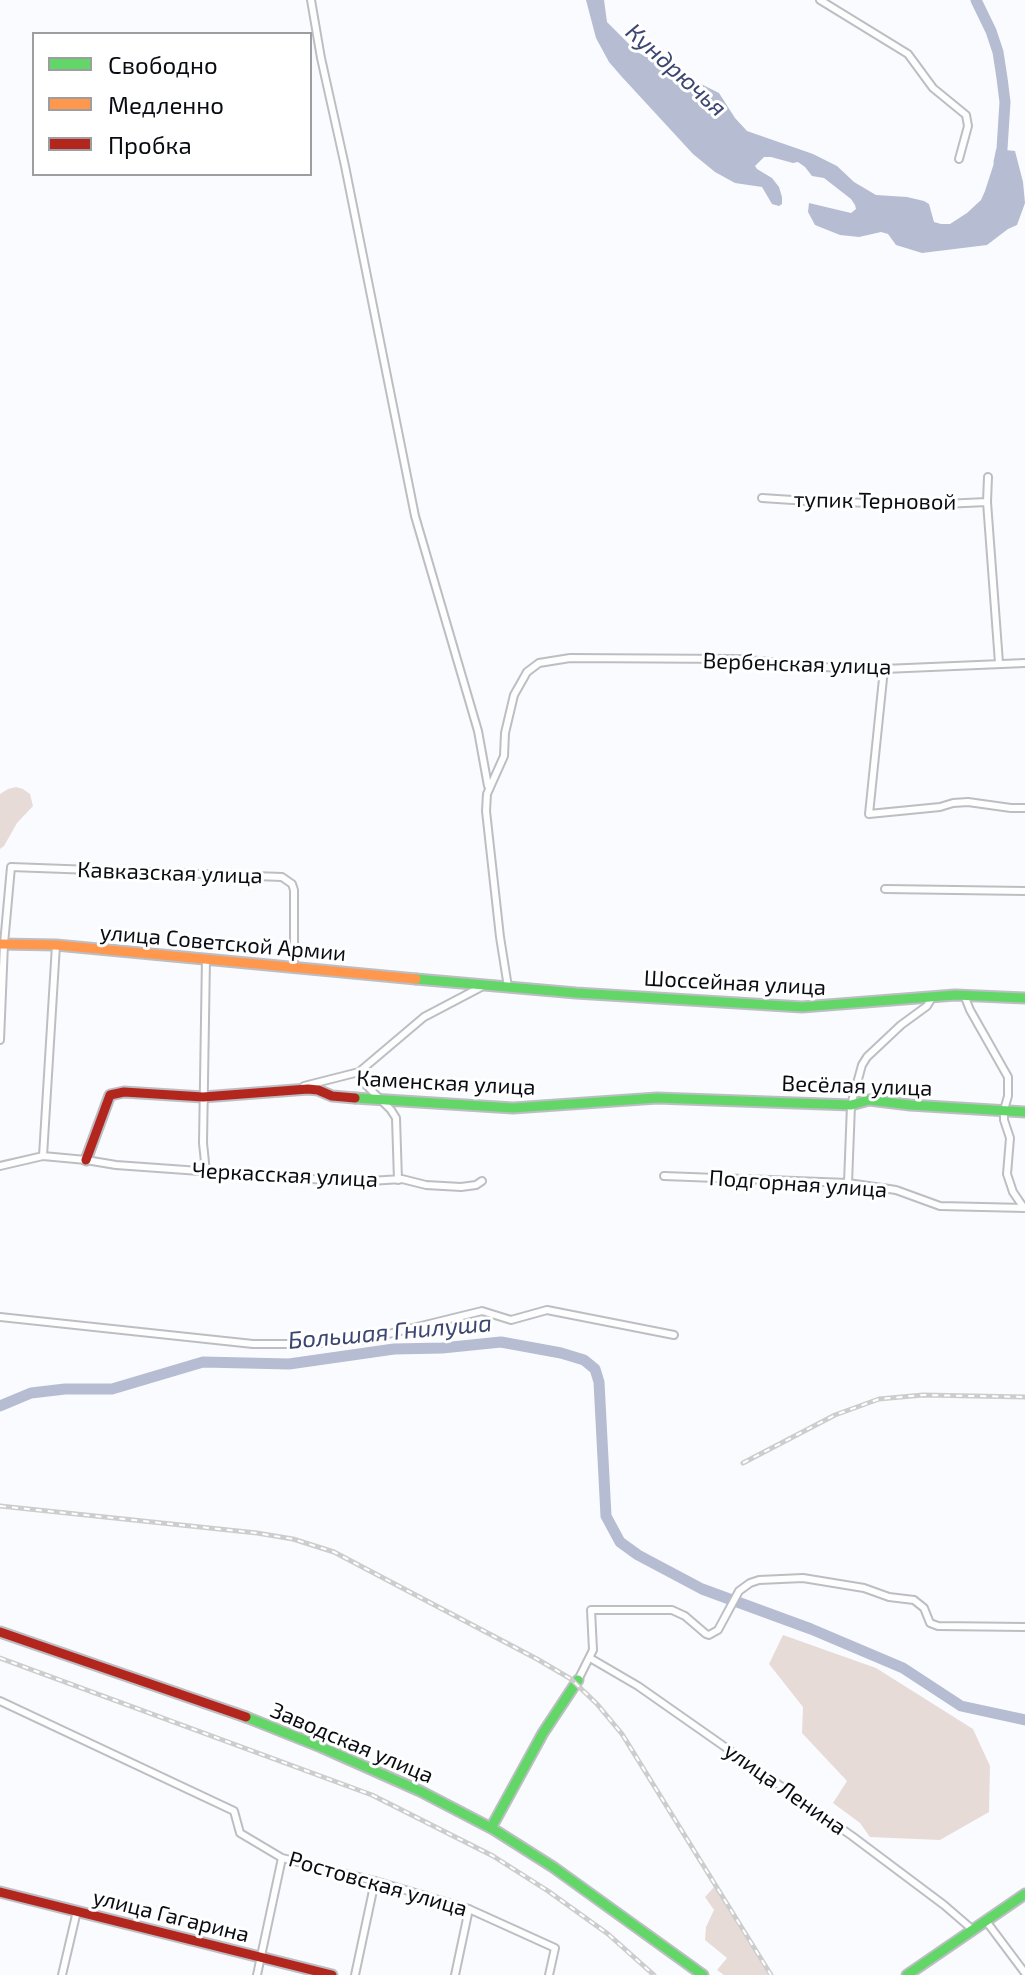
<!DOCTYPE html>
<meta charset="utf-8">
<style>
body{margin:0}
#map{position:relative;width:1025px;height:1975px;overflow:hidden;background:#fafbfe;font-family:"Exo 2",sans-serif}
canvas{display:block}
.legend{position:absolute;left:32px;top:32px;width:280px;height:144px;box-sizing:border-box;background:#fff;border:2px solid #9d9ea1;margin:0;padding:10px 14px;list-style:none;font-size:24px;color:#0a0c13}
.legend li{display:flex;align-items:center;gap:16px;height:40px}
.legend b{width:40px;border:2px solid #9d9ea1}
</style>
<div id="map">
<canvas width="1025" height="1975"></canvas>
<ul class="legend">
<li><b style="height:10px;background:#63d668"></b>Свободно</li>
<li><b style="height:10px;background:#ff974d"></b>Медленно</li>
<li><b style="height:10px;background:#b3261e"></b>Пробка</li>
</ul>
</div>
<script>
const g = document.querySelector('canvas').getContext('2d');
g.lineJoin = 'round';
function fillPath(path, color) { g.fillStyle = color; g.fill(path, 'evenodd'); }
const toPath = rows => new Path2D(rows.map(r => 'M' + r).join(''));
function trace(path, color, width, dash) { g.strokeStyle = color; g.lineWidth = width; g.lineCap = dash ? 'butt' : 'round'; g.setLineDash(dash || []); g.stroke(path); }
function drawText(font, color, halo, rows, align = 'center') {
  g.font = font + ' "Exo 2",sans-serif'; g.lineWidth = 6; g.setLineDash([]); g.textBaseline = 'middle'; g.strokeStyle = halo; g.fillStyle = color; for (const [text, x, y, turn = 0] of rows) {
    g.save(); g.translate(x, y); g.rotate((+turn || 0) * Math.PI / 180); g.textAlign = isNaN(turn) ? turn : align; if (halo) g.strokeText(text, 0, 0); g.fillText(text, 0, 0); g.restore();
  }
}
fillPath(toPath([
 [16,787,23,789,30,794,33,806,17,823,4,846,0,849,0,794,8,789],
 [783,1635,876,1668,973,1729,990,1766,989,1812,940,1840,870,1837,860,1823,833,1803,847,1781,802,1733,803,1707,769,1664],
 [714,1887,768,1975,724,1975,717,1970,727,1958,705,1940,706,1927,714,1910,705,1897]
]), '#e7dbd8');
fillPath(toPath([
 [586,0,604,0,607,22,637,52,719,93,735,118,747,131,813,154,837,166,854,182,876,195,907,197,924,201,929,204,934,222,941,224,950,224,967,213,981,200,985,191,995,160,996,149,1015,151,1023,182,1025,203,1017,225,1008,229,987,245,922,253,896,245,888,234,881,232,859,237,840,235,815,225,808,212,809,203,851,213,856,209,855,205,851,199,824,178,812,176,805,167,798,162,793,163,771,157,764,157,755,166,757,169,772,178,779,187,782,197,782,204,779,206,772,204,762,187,735,183,715,172,693,154,622,77,609,62,596,38]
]), '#b6bcd1');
trace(toPath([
 [976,0,991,31,998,52,1002,78,1005,102,1002,149,999,162],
 [0,1406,31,1393,65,1389,112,1389,203,1362,289,1364,394,1349,442,1348,501,1342,561,1353,584,1360,595,1369,599,1382,606,1516,620,1542,638,1555,702,1589,811,1629,903,1668,961,1706,1025,1720]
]), '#b6bcd1', 11);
const street = toPath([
 [311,0,321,58,345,166,415,516,478,731,488,786],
 [820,0,908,54,933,88,966,115,968,126,959,159],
 [988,477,987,502,999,663],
 [762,498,823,502,943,504,987,502],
 [884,669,869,814,940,807,953,803,968,802,1011,808,1025,808],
 [885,889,1025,891],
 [206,958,203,1143,206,1172],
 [508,987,500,937,486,811,487,794,504,756,505,733,514,695,527,672,539,663,570,658,738,659,821,667,884,669,1025,663],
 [964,995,970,1010,1008,1077,1008,1096,1004,1110,1004,1120,1010,1138,1007,1174,1013,1192,1024,1208],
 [0,1040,4,944,11,867,282,877,292,884,294,890,294,967],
 [359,1072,364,1083,391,1110,396,1118,398,1180],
 [304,1086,359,1072,424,1017,483,986],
 [43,1156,56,945],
 [0,1166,43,1156,86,1160,116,1165,353,1182,402,1179,426,1185,461,1187,476,1185,482,1181],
 [664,1176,848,1183,896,1190,940,1206,1025,1208],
 [848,1183,851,1105,862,1065,867,1057,901,1025,927,1006,933,996],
 [0,1317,253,1344,308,1344,368,1339,482,1311,511,1320,547,1310,674,1335],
 [590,1658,638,1686,852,1836,944,1905,973,1930],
 [578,1680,593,1650,591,1610,672,1610,685,1616,706,1634,709,1635,718,1630,739,1591,750,1583,759,1580,803,1578,864,1588,889,1597,914,1600,924,1608,930,1623,938,1626,1025,1627],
 [0,1701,234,1811,240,1833,282,1858,375,1881,469,1909,555,1948,549,1975],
 [986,1921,1025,1973],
 [62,1975,77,1911],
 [257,1975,282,1858],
 [355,1975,375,1881],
 [455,1975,469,1909]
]);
const fast = toPath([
 [416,979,576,993,802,1007,955,995,1025,998],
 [355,1098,513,1108,657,1098,851,1105,869,1100,910,1105,1025,1112],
 [246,1717,321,1747,420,1791,493,1829,553,1867,703,1975],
 [491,1828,543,1733,578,1680],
 [907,1975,1025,1894]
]);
const slow = toPath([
 [0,944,56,945,416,979]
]);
const jam = toPath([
 [86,1160,110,1095,124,1092,203,1097,308,1089,318,1090,332,1096,355,1098],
 [0,1632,246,1717],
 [0,1892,332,1975]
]);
trace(street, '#bcbec4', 10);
trace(fast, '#bcbec4', 13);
trace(slow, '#bcbec4', 13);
trace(jam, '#bcbec4', 13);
trace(street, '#fefeff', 6);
trace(fast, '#63d668', 9);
trace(slow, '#ff974d', 9);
trace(jam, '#b3261e', 9);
const rail = toPath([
 [743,1463,835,1415,879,1399,923,1395,1025,1397],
 [0,1506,257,1533,293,1539,334,1552,537,1659,571,1679,597,1704,622,1734,771,1975],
 [0,1658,372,1795,493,1856,548,1891,608,1934,654,1975]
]);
trace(rail, '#cdcdce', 5);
trace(rail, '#fff', 2, [6]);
drawText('22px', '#0a0c13', '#fff', [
 ["тупик Терновой",875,501,1],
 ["Вербенская улица",797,664,2],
 ["Кавказская улица",170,873,2],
 ["улица Советской Армии",223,943,5],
 ["Шоссейная улица",735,983,3],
 ["Каменская улица",446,1083,3],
 ["Весёлая улица",857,1086,2],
 ["Черкасская улица",285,1175,3],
 ["Подгорная улица",798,1184,4],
 ["Заводская улица",352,1743,23],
 ["улица Ленина",785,1789,35],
 ["Ростовская улица",378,1884,16],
 ["улица Гагарина",171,1916,14]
]);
drawText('italic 24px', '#3c4771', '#fff', [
 ["Кундрючья",676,70,42],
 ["Большая Гнилуша",390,1332,-5]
]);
</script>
